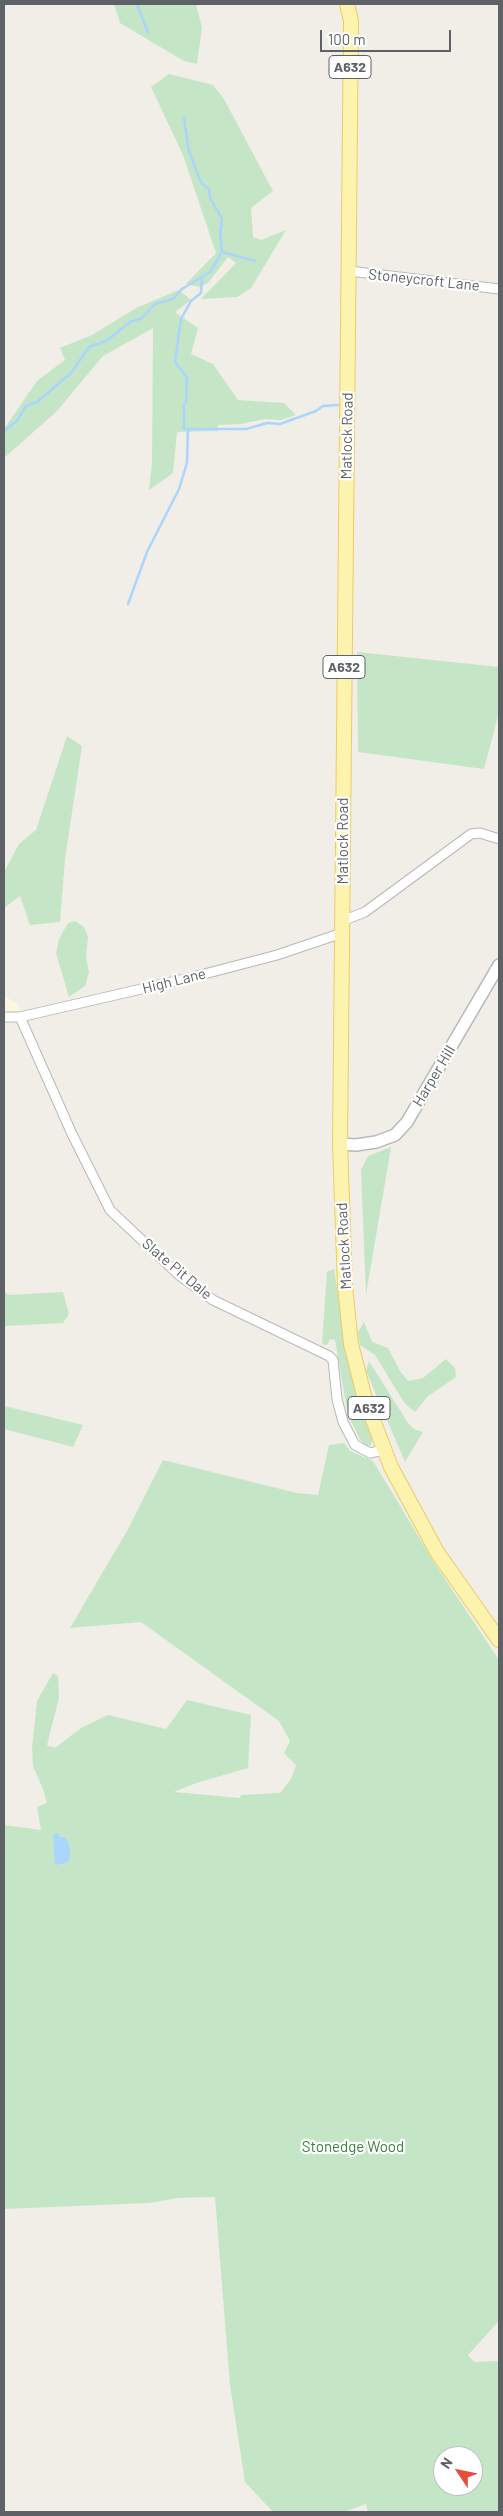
<!DOCTYPE html>
<style>
body{margin:0}
#map{position:relative;width:503px;height:2516px;overflow:hidden;background:#f0eee7;font-family:Barlow,sans-serif}
canvas{display:block}
.frame{position:absolute;inset:0;border:5px solid #5e6166;pointer-events:none}
.north{position:absolute;left:433px;top:2446px;width:50px;height:50px;box-sizing:border-box;background:#fff;border:1px solid #bfc0c2;border-radius:50%;rotate:304deg;font-size:14px;font-weight:700;line-height:20px;text-align:center;color:#5e6166}
.north::after{content:'';display:block;margin:auto;width:18px;height:22px;background:#e34f39;clip-path:polygon(50% 0,100% 100%,50% 72%,0 100%)}
.scale{position:absolute;left:320px;top:30px;width:131px;height:22px;box-sizing:border-box;border:2px solid #5e6166;border-top:0;padding-left:6px;font-size:15px;line-height:18px;white-space:nowrap;color:#5e6166;-webkit-text-stroke:4px #fff;paint-order:stroke}
</style>
<div id="map">
<canvas width="503" height="2516"></canvas>
<div class="frame"></div>
<div class="north">N</div>
<div class="scale">100 m</div>
</div>
<script>
const g = document.querySelector('canvas').getContext('2d');
g.lineJoin = 'round';
function fillPath(path, color) { g.fillStyle = color; g.fill(path, 'evenodd'); }
const toPath = rows => new Path2D(rows.map(r => 'M' + r).join(''));
function trace(path, color, width, dash) { g.strokeStyle = color; g.lineWidth = width; g.lineCap = dash ? 'butt' : 'round'; g.setLineDash(dash || []); g.stroke(path); }
function drawText(font, color, halo, rows, align = 'center') {
  g.font = font + ' Barlow,sans-serif'; g.lineWidth = 4.5; g.setLineDash([]); g.textBaseline = 'middle'; g.strokeStyle = halo; g.fillStyle = color; for (const [text, x, y, turn = 0] of rows) {
    g.save(); g.translate(x, y); g.rotate((+turn || 0) * Math.PI / 180); g.textAlign = isNaN(turn) ? turn : align; if (halo) g.strokeText(text, 0, 0); g.fillText(text, 0, 0); g.restore();
  }
}
fillPath(toPath([
 [4,962,5,997,18,1003,20,1011,4,1014]
]), '#fdf7df');
fillPath(toPath([
 [114,4,196,4,202,28,197,64,184,61,120,23],
 [169,74,213,85,224,99,273,191,251,208,253,237,261,240,286,230,251,288,237,297,201,299,236,263,228,257,208,283,200,287,186,284,216,253,183,155,151,87],
 [179,290,191,300,175,312,198,328,191,354,213,364,238,400,284,403,296,415,281,420,265,419,241,424,218,425,218,431,177,432,173,473,149,490,152,463,153,328,103,356,56,412,4,458,4,429,37,381,65,360,60,348,92,335,138,307],
 [357,652,499,667,499,712,484,769,358,752],
 [67,736,82,746,65,859,60,922,30,925,20,896,4,908,4,872,19,844,36,830],
 [75,921,84,927,88,937,86,957,89,973,85,986,69,997,56,953,59,939,68,923],
 [391,1147,366,1295,361,1170,368,1156],
 [334,1269,344,1332,373,1437,371,1445,367,1446,361,1441,348,1415,335,1340,330,1339,327,1345,322,1344,327,1272],
 [4,1291,9,1295,63,1292,69,1314,63,1323,4,1326],
 [364,1322,372,1342,388,1348,400,1371,408,1381,423,1378,446,1359,455,1368,456,1377,427,1397,415,1412,405,1404,375,1355,360,1345,358,1332],
 [369,1361,408,1423,414,1429,423,1432,405,1462,366,1371],
 [4,1406,83,1425,73,1447,4,1429],
 [344,1443,350,1451,373,1461,435,1564,499,1660,499,2321,468,2355,474,2362,499,2361,499,2512,368,2512,366,2504,344,2512,273,2512,245,2482,230,2385,215,2197,177,2198,149,2203,4,2209,4,1825,41,1830,37,1807,47,1803,43,1789,33,1766,32,1748,37,1701,53,1673,58,1676,59,1698,47,1745,55,1748,81,1728,108,1715,166,1729,187,1700,251,1715,248,1768,196,1783,174,1792,240,1798,241,1795,280,1793,291,1779,296,1765,284,1753,290,1741,279,1721,141,1622,70,1628,127,1531,163,1460,297,1493,318,1495,329,1445],
 [443,2456,473,2456,473,2486,443,2486]
]), '#c4e6c6');
fillPath(toPath([
 [58,1833,60,1837,66,1838,70,1848,70,1859,66,1863,55,1865,53,1834]
]), '#abd5fc');
trace(toPath([
 [137,4,148,33],
 [222,252,255,261],
 [188,429,246,429,267,423,280,424,316,411,323,406,338,405],
 [4,431,17,421,26,406,37,402,71,373,89,347,106,341,130,322,142,318,155,304,173,299,182,289,210,272,222,252,220,235,222,219,210,198,209,189,202,184,199,178,189,151,184,118],
 [128,604,147,552,179,489,187,463,188,429,184,429,184,404,186,403,187,378,175,362,181,319,191,301,201,293,202,278]
]), '#abd5fc', 2.5);
const minor = toPath([
 [349,271,499,289],
 [342,921,365,912,471,834,480,833,499,839],
 [4,1017,20,1017,189,978,277,955,342,933],
 [20,1017,72,1134,110,1210,179,1275,213,1300,329,1356,333,1360,337,1399,343,1422,355,1445,370,1453,384,1450]
]);
const tertiary = toPath([
 [340,1144,356,1145,376,1142,395,1135,407,1122,499,965]
]);
const primary = toPath([
 [347,4,351,21,340,1144,345,1286,351,1344,365,1399,391,1467,437,1552,499,1640]
]);
trace(minor, '#b7b8bd', 11);
trace(tertiary, '#b7b8bd', 14);
trace(primary, '#eccc63', 16);
trace(minor, '#fff', 9);
trace(tertiary, '#fff', 11);
trace(primary, '#fcf3af', 14);
for (const [x, y, w] of [
 [350,67,42],
 [344,667,42],
 [369,1408,42]
]) { const box = new Path2D(); box.roundRect(x - w / 2, y - 11.5, w, 23, 4); g.fillStyle = '#fff'; g.fill(box); trace(box, '#5e6166', 1); }
drawText('bold 14px', '#5e6166', null, [
 ["A632",350,67],
 ["A632",344,667],
 ["A632",369,1408]
]);
drawText('15px', '#5e6166', '#fff', [
 ["Stoneycroft Lane",424,280,6],
 ["Matlock Road",347,436,-89],
 ["Matlock Road",343,841,-90],
 ["High Lane",174,981,-14],
 ["Harper Hill",434,1076,-59],
 ["Matlock Road",344,1246,-93],
 ["Slate Pit Dale",177,1269,40]
]);
drawText('15px', '#388340', '#fff', [
 ["Stonedge Wood",353,2147]
]);
</script>
